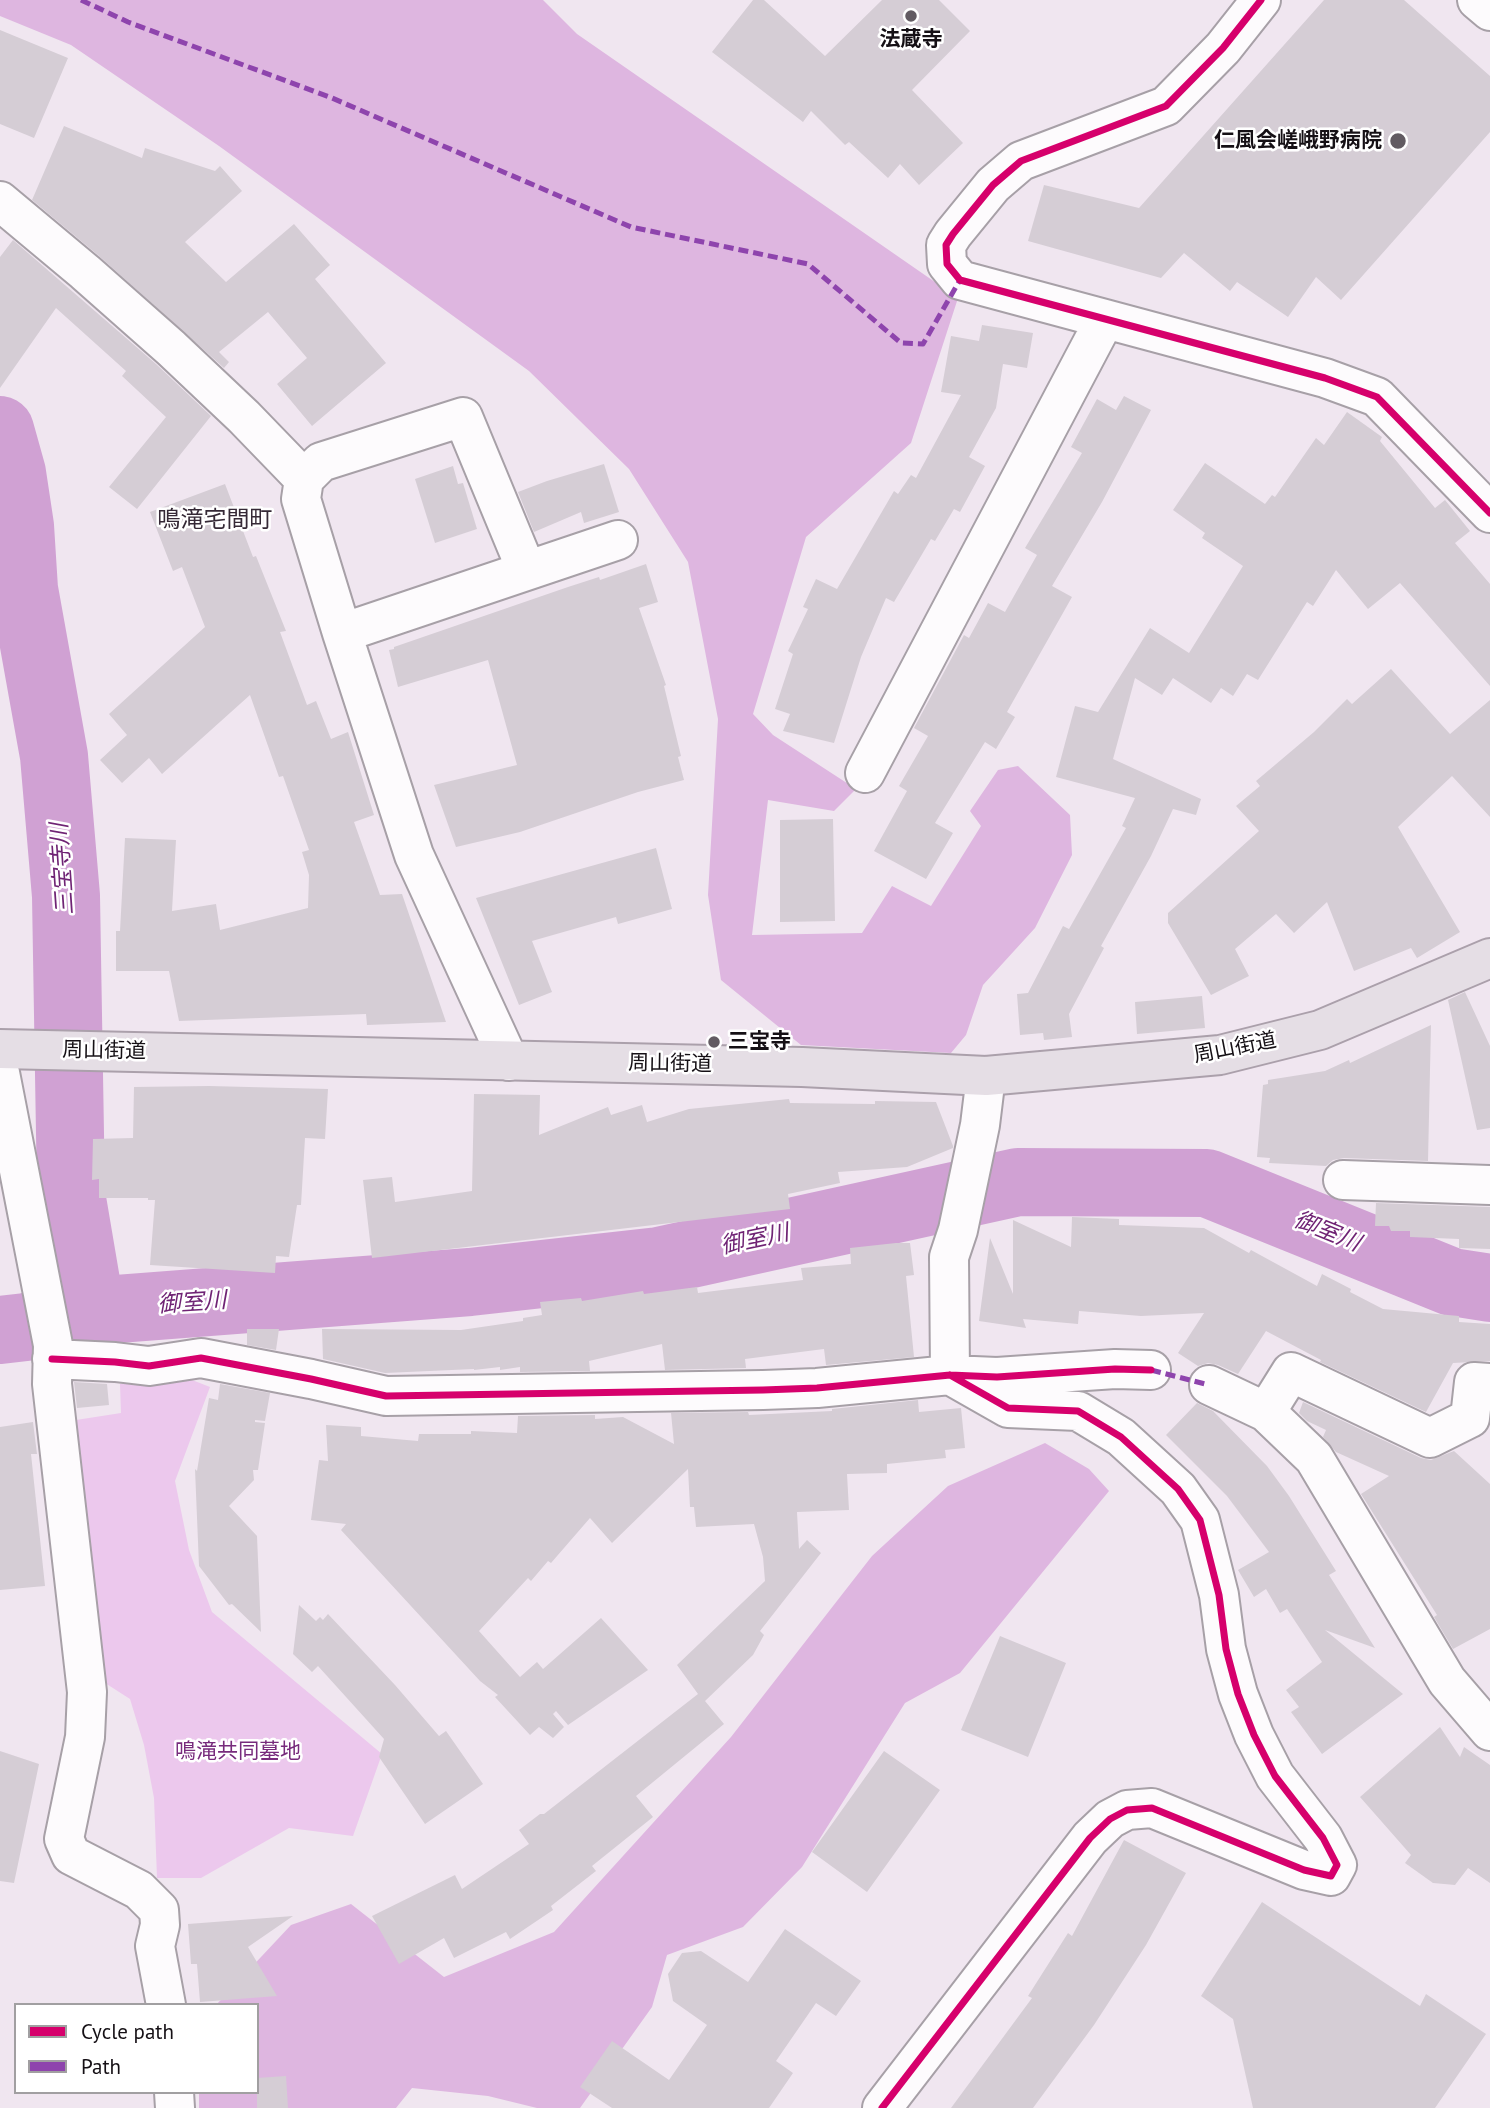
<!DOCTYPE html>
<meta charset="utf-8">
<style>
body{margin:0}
#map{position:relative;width:1490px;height:2108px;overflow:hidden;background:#f0e6f0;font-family:"PT Sans",sans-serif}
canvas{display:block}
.legend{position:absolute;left:14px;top:2003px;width:245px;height:91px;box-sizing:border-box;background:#fff;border:2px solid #a19fa1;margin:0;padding:9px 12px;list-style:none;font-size:21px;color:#151015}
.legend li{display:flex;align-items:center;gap:14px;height:35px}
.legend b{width:35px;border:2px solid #a19fa1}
</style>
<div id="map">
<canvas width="1490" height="2108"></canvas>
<ul class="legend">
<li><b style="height:9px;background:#d6006c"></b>Cycle path</li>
<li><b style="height:9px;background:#8e44ad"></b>Path</li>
</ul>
</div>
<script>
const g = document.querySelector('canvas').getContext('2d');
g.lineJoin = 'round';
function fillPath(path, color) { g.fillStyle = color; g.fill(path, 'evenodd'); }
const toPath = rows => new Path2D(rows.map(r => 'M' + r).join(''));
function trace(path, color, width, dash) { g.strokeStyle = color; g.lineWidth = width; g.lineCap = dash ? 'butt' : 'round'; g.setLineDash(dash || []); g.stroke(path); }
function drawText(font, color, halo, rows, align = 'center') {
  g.font = font + ' "PT Sans","Noto Sans JP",sans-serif'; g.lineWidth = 5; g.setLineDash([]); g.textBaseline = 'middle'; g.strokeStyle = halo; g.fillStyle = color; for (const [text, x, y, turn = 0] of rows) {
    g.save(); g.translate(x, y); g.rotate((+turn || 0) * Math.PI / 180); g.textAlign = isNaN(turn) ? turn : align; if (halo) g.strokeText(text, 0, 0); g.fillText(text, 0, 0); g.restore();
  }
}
fillPath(toPath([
 [187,1378,210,1387,175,1481,189,1550,212,1612,382,1754,353,1836,289,1828,201,1878,157,1878,154,1798,144,1745,130,1699,102,1681,76,1420,121,1413,120,1384]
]), '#ecc8ed');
fillPath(toPath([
 [0,0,543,0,577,34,958,298,911,443,806,537,753,714,773,735,856,789,834,811,768,800,752,935,862,933,892,886,931,906,981,826,970,811,998,770,1018,766,1070,815,1072,855,1035,928,983,985,966,1035,951,1053,801,1045,721,980,708,895,718,719,688,562,629,469,529,371,219,146,71,45,0,16],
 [1045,1443,1089,1469,1109,1491,960,1673,905,1703,802,1867,743,1927,667,1955,652,2007,580,2108,537,2108,488,2096,412,2088,396,2108,199,2108,199,2092,257,2092,257,2005,216,2005,291,1925,351,1904,444,1977,554,1932,731,1737,872,1556,948,1486]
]), '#deb6e0');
trace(toPath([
 [0,430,12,473,20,526,24,589,54,756,66,896,71,1193,91,1311],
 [0,1330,26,1327,91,1311,470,1282,659,1261,1018,1182,1207,1183,1452,1282,1490,1288]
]), '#d0a1d3', 68);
fillPath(toPath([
 [753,0,764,0,825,56,882,0,939,0,970,31,912,90,963,143,919,185,900,164,888,178,849,142,845,145,811,111,803,122,712,52],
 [1324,0,1404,0,1490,76,1490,132,1341,300,1316,277,1288,317,1237,282,1230,291,1184,253,1161,278,1028,241,1044,185,1139,208],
 [0,30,68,58,34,138,0,124],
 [64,126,142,158,145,148,215,171,220,166,242,191,185,242,226,282,294,224,330,265,315,279,386,363,312,426,277,384,307,358,268,312,219,352,229,362,224,368,99,256,32,200],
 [13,240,156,364,211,416,137,509,109,487,166,417,122,376,126,371,56,308,0,388,0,257],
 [982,325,1033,333,1027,368,1003,364,996,408,969,457,985,466,960,512,954,509,935,541,931,539,894,602,886,598,861,657,834,743,783,731,790,714,775,709,793,654,788,651,808,609,803,607,816,579,837,589,894,491,898,494,911,475,916,478,961,395,941,392,951,336,979,341],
 [1124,396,1151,410,1102,502,1052,586,1072,597,1007,712,1015,717,996,749,985,742,935,823,953,833,926,879,874,851,907,791,899,786,928,736,914,728,964,635,969,638,988,603,1005,612,1037,555,1025,548,1082,453,1071,447,1097,399,1116,410],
 [1347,412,1382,437,1380,441,1435,508,1445,500,1470,531,1455,543,1490,584,1490,686,1400,583,1368,609,1336,570,1313,606,1307,602,1258,680,1247,674,1233,696,1221,688,1211,703,1173,678,1162,695,1135,678,1113,759,1201,799,1196,815,1173,809,1151,856,1101,946,1104,948,1069,1014,1072,1037,1044,1040,1043,1033,1020,1035,1017,994,1028,993,1063,926,1069,929,1126,828,1122,826,1135,798,1056,777,1075,706,1098,712,1150,628,1189,653,1243,566,1202,538,1205,533,1173,510,1205,463,1265,504,1272,495,1275,497,1316,438,1324,445],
 [604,464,619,512,584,523,581,512,534,532,518,492,547,481],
 [453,466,458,484,463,483,477,529,435,543,415,479],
 [225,484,253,557,256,556,286,631,280,632,307,705,316,701,331,739,348,732,374,815,354,822,380,895,402,894,446,1022,367,1025,366,1014,179,1021,169,971,116,971,116,931,120,931,125,838,176,840,172,911,216,904,220,930,308,908,309,875,302,852,309,850,283,776,279,777,250,695,162,774,149,758,122,783,100,760,127,735,109,714,205,627,182,567,173,571,150,512],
 [646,564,658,602,639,608,666,685,664,686,681,756,678,757,684,780,638,792,520,832,456,847,434,785,517,765,488,660,398,687,389,650,394,649,394,647,568,587,599,577,600,580],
 [1391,669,1450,734,1490,700,1490,817,1452,776,1398,827,1460,932,1417,958,1411,948,1354,971,1327,902,1294,933,1276,914,1235,949,1249,976,1211,995,1168,923,1168,913,1259,831,1236,806,1260,786,1256,781,1314,732,1347,699,1352,704],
 [833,819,835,921,780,922,780,820],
 [656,848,672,909,618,924,616,917,532,941,552,992,519,1005,476,898],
 [1465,992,1490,1046,1490,1128,1477,1130,1448,1000],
 [1202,996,1205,1028,1137,1034,1135,1002],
 [1431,1025,1428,1161,1344,1158,1333,1160,1326,1166,1269,1163,1270,1158,1257,1157,1263,1085,1268,1084,1268,1080,1325,1071,1349,1060,1350,1063],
 [209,1086,328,1089,325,1139,305,1138,301,1205,297,1205,289,1257,276,1256,275,1273,150,1265,155,1200,148,1200,148,1198,99,1198,99,1179,92,1180,93,1139,133,1138,134,1087],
 [474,1094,540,1095,539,1135,608,1107,611,1115,642,1105,647,1122,689,1109,789,1099,790,1103,875,1104,875,1101,936,1102,953,1146,953,1148,907,1167,838,1172,840,1183,788,1194,790,1209,372,1258,363,1180,392,1177,395,1202,472,1191],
 [1376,1203,1490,1207,1490,1249,1459,1248,1459,1239,1410,1237,1410,1231,1391,1231,1389,1226,1375,1226],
 [1072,1217,1119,1219,1119,1225,1204,1228,1249,1253,1251,1250,1317,1286,1322,1274,1351,1289,1350,1292,1383,1309,1459,1316,1459,1322,1490,1324,1490,1361,1453,1363,1426,1412,1320,1362,1321,1360,1266,1331,1238,1374,1218,1365,1208,1363,1198,1366,1178,1353,1204,1313,1141,1316,1079,1311,1078,1324,1023,1319,1026,1328,979,1321,990,1238,1013,1294,1013,1220,1071,1247],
 [896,1243,910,1243,914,1275,906,1276,914,1357,826,1365,824,1349,745,1359,746,1368,665,1370,662,1344,589,1361,590,1371,520,1372,520,1367,500,1370,500,1367,474,1370,474,1369,385,1373,323,1359,322,1329,461,1330,523,1321,523,1318,542,1315,540,1302,581,1298,582,1301,643,1291,644,1294,697,1287,698,1293,803,1280,801,1268,851,1264,850,1248],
 [247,1329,279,1329,276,1350,247,1345],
 [74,1382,107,1384,109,1405,77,1408],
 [220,1384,270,1393,265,1421,255,1420,255,1422,265,1423,258,1470,253,1470,254,1480,229,1506,257,1536,261,1632,232,1604,229,1605,199,1566,195,1469,197,1471,209,1398,218,1400],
 [918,1400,919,1412,961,1408,965,1448,945,1450,946,1458,887,1464,887,1473,847,1474,849,1510,797,1512,799,1549,807,1540,821,1553,760,1631,764,1635,753,1655,705,1701,724,1724,636,1796,653,1817,592,1866,596,1871,551,1906,553,1910,510,1939,506,1932,454,1958,444,1938,399,1964,372,1916,455,1875,462,1889,529,1844,519,1830,540,1814,544,1814,698,1694,677,1665,765,1581,763,1557,754,1524,696,1527,694,1507,690,1507,688,1469,612,1543,590,1518,551,1563,548,1561,531,1581,528,1578,479,1631,520,1677,537,1662,543,1669,601,1618,648,1670,568,1725,556,1711,553,1714,564,1727,553,1738,539,1727,530,1735,495,1697,498,1695,480,1681,341,1530,346,1524,311,1520,319,1460,328,1461,326,1425,361,1427,361,1436,418,1441,419,1434,471,1434,471,1431,517,1433,518,1416,595,1415,595,1419,623,1417,674,1444,671,1413,748,1412,749,1415,832,1411,832,1409],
 [1303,1402,1421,1458,1431,1460,1454,1451,1490,1484,1490,1629,1453,1649,1434,1617,1437,1615,1361,1494,1389,1476,1336,1452,1323,1437,1326,1430,1307,1421,1299,1413],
 [1197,1403,1213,1411,1267,1466,1289,1496,1336,1571,1329,1575,1375,1648,1325,1630,1403,1694,1322,1754,1291,1712,1299,1707,1286,1690,1322,1662,1287,1609,1280,1613,1266,1589,1254,1597,1238,1570,1269,1552,1227,1496,1166,1435],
 [33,1422,37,1454,31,1454,45,1586,0,1590,0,1427],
 [299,1605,316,1621,320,1617,323,1620,328,1614,395,1685,439,1736,446,1731,483,1784,425,1824,379,1757,384,1739,318,1666,312,1672,293,1654],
 [1000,1636,1066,1663,1028,1757,961,1730],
 [1440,1727,1460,1757,1464,1747,1490,1765,1490,1883,1468,1868,1455,1885,1433,1883,1405,1863,1411,1855,1360,1797],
 [0,1751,39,1764,14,1883,0,1881],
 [884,1751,940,1790,867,1892,812,1852],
 [1124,1840,1186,1873,1146,1945,1094,2025,1033,2108,951,2108,1032,1998,1028,1996,1068,1933,1072,1936],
 [1262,1902,1420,2006,1426,1994,1486,2034,1435,2108,1253,2108,1233,2019,1201,1996],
 [293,1916,248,1947,277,1996,200,2002,197,1964,191,1964,188,1924],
 [785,1929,861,1981,836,2016,816,2003,776,2061,793,2073,769,2108,612,2108,580,2087,612,2041,669,2080,707,2025,673,2001,668,1974,682,1953,701,1951,748,1982],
 [286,2076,288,2108,257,2108,257,2078]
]), '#d5cdd5');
const minor = toPath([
 [1261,0,1223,48,1166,106,1021,161,993,185,953,234,946,245,947,264,960,280,1325,378,1377,397,1490,513],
 [1477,0,1490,11],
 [0,201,85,272,171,348,244,417,304,479,301,499,342,633,414,855,509,1061],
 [304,479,321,462,463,417,526,569],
 [342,633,618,540],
 [865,773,1105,319],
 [0,1073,53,1345,52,1384,87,1692,85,1737,64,1839,71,1855,139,1890,159,1910,160,1925,155,1946,166,2005],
 [1343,1180,1490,1185],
 [52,1359,115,1362,149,1366,201,1358,311,1379,386,1396,763,1390,817,1388,950,1375,997,1377,1115,1369,1151,1370],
 [950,1375,949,1257,958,1230,980,1125,986,1076],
 [1209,1385,1266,1412],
 [1470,1418,1430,1438,1291,1372,1266,1412,1314,1458,1447,1681,1490,1731],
 [1470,1418,1474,1382,1490,1383],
 [174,2092,175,2108],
 [882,2108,1090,1838,1110,1819,1127,1810,1152,1808,1304,1870,1331,1876,1337,1865,1323,1838,1275,1776,1254,1735,1238,1694,1226,1649,1219,1595,1200,1520,1178,1489,1121,1437,1078,1411,1008,1408,950,1375]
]);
const trunk = toPath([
 [0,1049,802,1067,986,1076,1220,1055,1320,1030,1490,958]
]);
trace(minor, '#a7a0a7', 42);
trace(trunk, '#aba0ab', 42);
trace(minor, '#fdfbfd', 38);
trace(trunk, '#e5dee5', 38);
trace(toPath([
 [81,0,128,22,332,98,631,227,808,264,901,343,923,344,960,280],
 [1151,1370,1209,1385]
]), '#8e44ad', 5, [10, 5]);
trace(toPath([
 [1261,0,1223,48,1166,106,1021,161,993,185,953,234,946,245,947,264,960,280,1325,378,1377,397,1490,513],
 [52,1359,115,1362,149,1366,201,1358,311,1379,386,1396,763,1390,817,1388,950,1375,997,1377,1115,1369,1151,1370],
 [882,2108,1090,1838,1110,1819,1127,1810,1152,1808,1304,1870,1331,1876,1337,1865,1323,1838,1275,1776,1254,1735,1238,1694,1226,1649,1219,1595,1200,1520,1178,1489,1121,1437,1078,1411,1008,1408,950,1375]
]), '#d6006c', 7);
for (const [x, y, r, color] of [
 [911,16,7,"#625b62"],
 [1398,141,9,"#625b62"],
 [714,1042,7,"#625b62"]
]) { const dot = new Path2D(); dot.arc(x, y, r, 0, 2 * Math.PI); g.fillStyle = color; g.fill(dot); trace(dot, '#fff', 2.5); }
drawText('bold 21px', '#151015', '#fff', [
 ["法蔵寺",911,40],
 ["仁風会嵯峨野病院",1382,141,"right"],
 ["三宝寺",728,1042,"left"]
]);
drawText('21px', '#151015', '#fff', [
 ["周山街道",1235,1048,-11],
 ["周山街道",104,1051,1],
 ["周山街道",670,1064,1]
]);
drawText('21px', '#772b7c', '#fff', [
 ["鳴滝共同墓地",238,1752]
]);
drawText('23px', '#352936', '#fff', [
 ["鳴滝宅間町",215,520]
]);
drawText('italic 23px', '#6f2374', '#fff', [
 ["三宝寺川",63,869,-94],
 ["御室川",1327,1232,22],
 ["御室川",755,1240,-12],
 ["御室川",192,1303,-4]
]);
</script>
